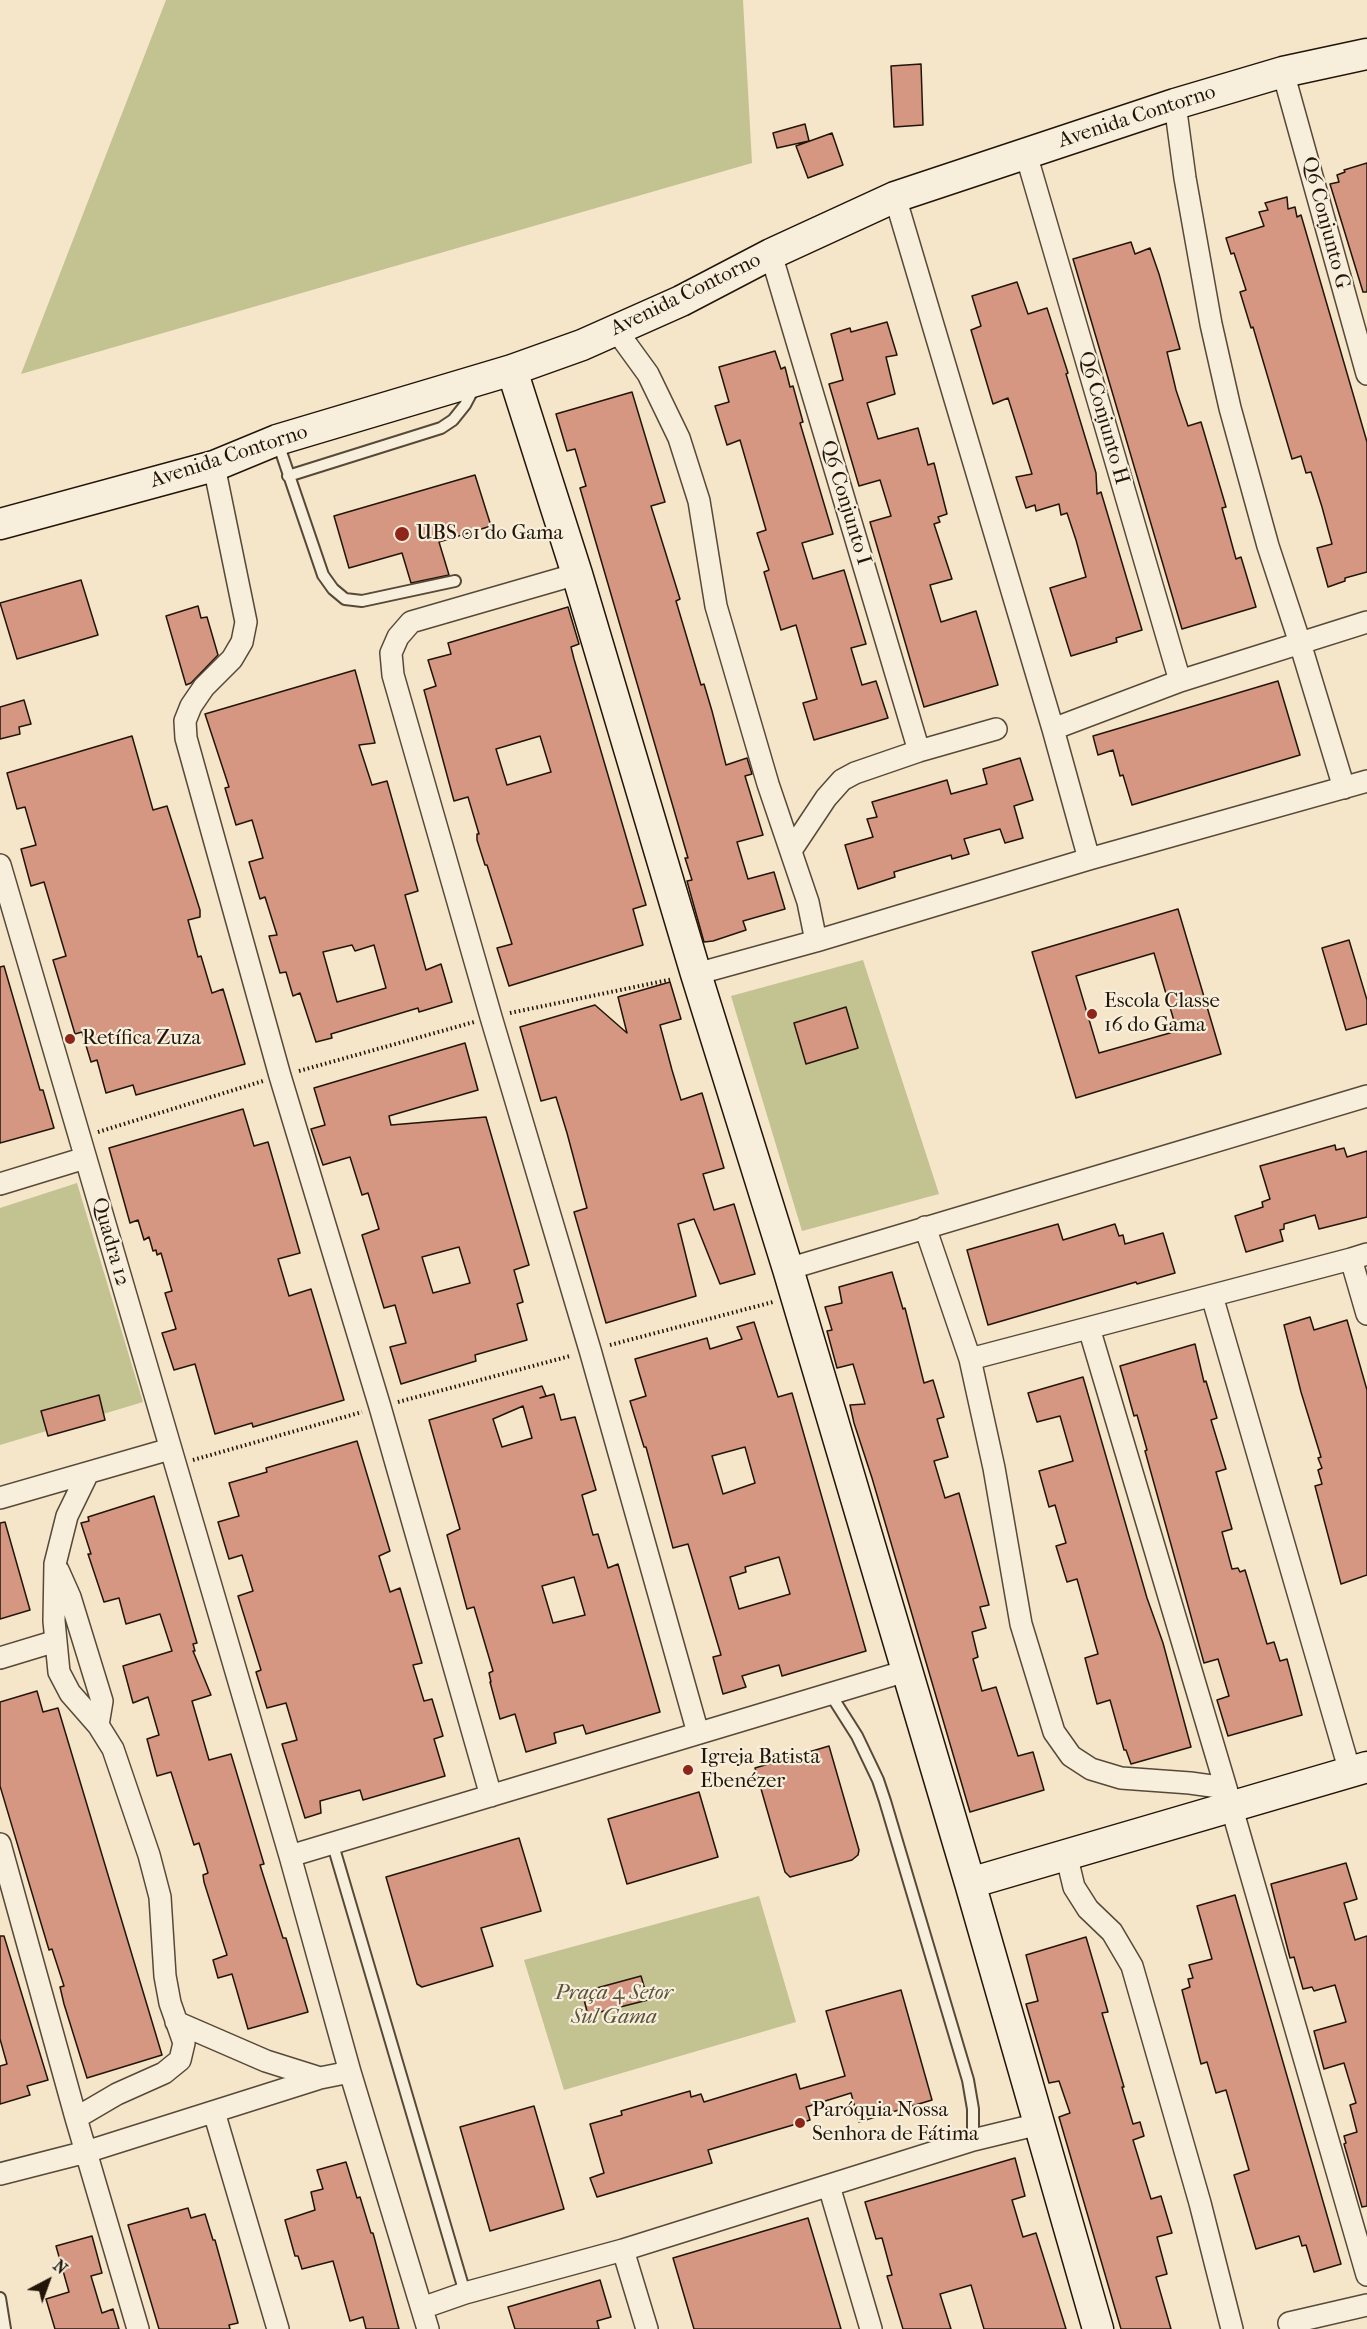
<!DOCTYPE html>
<meta charset="utf-8">
<style>
body{margin:0}
#map{position:relative;width:1367px;height:2329px;overflow:hidden;background:#f5e5c9;font-family:"IM FELL French Canon",serif}
canvas{display:block}
.north{position:absolute;left:18px;top:2251px;width:60px;height:60px;-webkit-text-stroke:4px #f8eedc;paint-order:stroke;rotate:41deg;font-size:16px;font-weight:700;line-height:24px;text-align:center;color:#211508}
.north::after{content:'';display:block;margin:auto;width:21px;height:27px;background:#211508;clip-path:polygon(50% 0,100% 100%,50% 72%,0 100%)}
</style>
<div id="map">
<canvas width="1367" height="2329"></canvas>
<div class="north">N</div>
</div>
<script>
const g = document.querySelector('canvas').getContext('2d');
g.lineJoin = 'round';
function fillPath(path, color) { g.fillStyle = color; g.fill(path, 'evenodd'); }
const toPath = rows => new Path2D(rows.map(r => 'M' + r).join(''));
function trace(path, color, width, dash) { g.strokeStyle = color; g.lineWidth = width; g.lineCap = dash ? 'butt' : 'round'; g.setLineDash(dash || []); g.stroke(path); }
function drawText(font, color, halo, rows, align = 'center') {
  g.font = font + ' "IM FELL French Canon",serif'; g.lineWidth = 4.5; g.setLineDash([]); g.textBaseline = 'middle'; g.strokeStyle = halo; g.fillStyle = color; for (const [text, x, y, turn = 0] of rows) {
    g.save(); g.translate(x, y); g.rotate((+turn || 0) * Math.PI / 180); g.textAlign = isNaN(turn) ? turn : align; if (halo) g.strokeText(text, 0, 0); g.fillText(text, 0, 0); g.restore();
  }
}
fillPath(toPath([
 [166,0,743,0,752,163,21,374],
 [863,960,939,1194,802,1231,731,996],
 [77,1183,143,1402,0,1445,0,1208],
 [759,1896,796,2022,564,2090,524,1960]
]), '#c3c291');
const building = toPath([
 [921,64,923,125,894,127,891,66,921,64],
 [805,124,809,141,777,148,773,133,805,124],
 [832,133,843,165,808,178,796,146,832,133],
 [1367,163,1367,292,1363,292,1330,184,1339,182,1337,175,1345,172,1344,170,1367,163],
 [1287,197,1288,209,1295,207,1297,217,1301,215,1367,442,1367,572,1345,578,1345,581,1328,587,1317,548,1332,544,1322,507,1311,472,1306,473,1301,456,1292,459,1253,327,1251,328,1240,292,1246,290,1234,253,1231,254,1226,238,1264,226,1259,212,1268,210,1265,203,1287,197],
 [1131,242,1135,254,1150,248,1159,274,1180,349,1167,352,1176,390,1188,426,1201,422,1226,507,1222,508,1236,559,1241,557,1256,607,1182,629,1073,259,1131,242],
 [1017,282,1028,314,1047,308,1068,373,1066,374,1096,473,1097,494,1101,492,1142,630,1116,638,1117,642,1071,656,1050,588,1086,577,1076,540,1067,513,1061,515,1059,504,1036,511,1035,505,1026,508,1016,477,1032,474,1008,398,993,404,971,330,981,326,972,296,1017,282],
 [887,322,897,355,886,357,895,394,867,403,878,439,918,428,928,465,934,463,947,514,938,517,940,522,934,524,952,579,930,585,941,622,976,611,998,685,924,707,870,522,891,516,880,480,859,486,829,384,843,380,831,334,850,328,851,332,887,322],
 [775,351,781,369,785,367,790,387,793,386,803,422,800,423,833,534,802,543,813,579,844,570,866,644,851,648,862,685,876,681,888,718,814,740,803,703,817,699,796,625,781,630,764,572,769,570,757,533,766,530,740,440,727,445,715,406,729,402,719,367,775,351],
 [632,392,665,502,651,506,680,599,676,601,701,685,704,684,712,711,726,765,747,758,752,774,745,776,763,835,737,842,748,879,774,872,785,909,743,921,746,930,713,941,704,942,687,881,692,880,685,858,688,858,580,488,586,486,575,449,567,451,556,414,632,392],
 [475,475,491,526,439,542,449,575,411,583,402,553,349,568,334,516,475,475],
 [81,580,98,635,17,659,0,603,81,580],
 [198,606,201,618,207,617,218,655,191,683,186,685,166,616,198,606],
 [568,607,579,644,571,647,574,659,646,905,633,909,643,945,509,986,497,948,512,944,487,865,485,865,477,840,477,834,479,834,468,797,454,801,424,690,436,686,428,660,451,654,448,643,568,607],
 [540,736,551,772,507,785,496,749,540,736],
 [355,670,375,743,359,745,372,785,387,781,418,891,405,895,426,970,441,964,452,1002,419,1012,418,1008,331,1034,332,1038,316,1042,300,993,293,996,286,972,280,973,269,936,277,935,265,897,260,899,249,862,263,858,252,820,236,825,225,788,229,787,205,714,355,670],
 [352,945,355,951,374,945,386,988,337,1002,323,952,352,945],
 [1278,681,1300,755,1132,805,1123,775,1120,776,1113,750,1098,755,1093,736,1278,681],
 [24,700,31,724,19,727,20,734,0,739,0,707,24,700],
 [132,736,153,810,167,806,200,910,200,917,188,920,198,957,201,956,212,993,223,989,245,1064,136,1095,133,1085,106,1093,97,1060,91,1062,82,1032,75,1034,53,960,66,956,44,882,31,886,21,849,36,845,25,807,17,809,7,773,132,736],
 [1020,758,1033,800,1014,806,1023,838,1005,843,1000,829,964,839,969,854,952,859,951,855,894,872,895,877,858,889,845,845,873,837,867,819,877,817,872,802,947,780,951,794,987,784,983,769,1020,758],
 [1178,909,1221,1054,1076,1098,1032,952,1178,909],
 [1154,953,1177,1031,1099,1053,1076,976,1154,953],
 [1349,940,1367,1000,1367,1024,1346,1030,1322,948,1349,940],
 [4,966,40,1090,43,1090,54,1128,0,1143,0,967,4,966],
 [670,982,681,1019,660,1025,672,1070,681,1100,702,1093,724,1168,703,1174,714,1210,734,1204,755,1274,720,1284,694,1219,678,1224,696,1296,606,1323,574,1212,587,1208,567,1133,556,1097,541,1101,520,1027,595,1005,627,1033,618,997,670,982],
 [846,1007,858,1048,806,1064,794,1023,846,1007],
 [465,1043,478,1090,389,1116,391,1125,486,1117,529,1265,514,1270,523,1302,517,1304,527,1340,475,1355,476,1361,401,1384,390,1347,406,1343,395,1305,384,1308,362,1235,379,1229,368,1193,362,1195,350,1157,323,1165,311,1129,325,1125,314,1088,465,1043],
 [459,1247,470,1283,433,1293,422,1257,459,1247],
 [243,1109,254,1146,268,1142,300,1253,278,1259,289,1296,311,1289,344,1400,253,1427,252,1423,215,1434,195,1364,174,1370,162,1333,176,1329,165,1293,172,1291,161,1253,157,1255,156,1250,153,1251,149,1237,144,1240,138,1220,130,1223,109,1148,243,1109],
 [1335,1145,1336,1150,1344,1148,1347,1157,1367,1151,1367,1217,1319,1229,1315,1215,1284,1224,1284,1229,1280,1230,1283,1241,1246,1252,1235,1216,1263,1207,1262,1202,1270,1199,1260,1166,1335,1145],
 [1058,1224,1063,1240,1115,1224,1119,1236,1123,1235,1125,1244,1163,1233,1175,1273,1137,1284,1136,1282,988,1325,967,1250,1058,1224],
 [892,1272,903,1309,905,1308,924,1383,933,1380,944,1417,937,1419,948,1457,934,1461,945,1498,959,1493,989,1605,980,1607,986,1628,972,1632,978,1657,973,1659,982,1691,996,1687,1018,1756,1033,1752,1044,1790,970,1812,872,1478,854,1423,850,1405,865,1404,853,1364,837,1368,827,1331,832,1330,825,1307,842,1303,839,1287,892,1272],
 [1310,1317,1314,1330,1347,1320,1367,1390,1367,1575,1341,1584,1315,1486,1322,1484,1318,1470,1322,1468,1318,1458,1321,1457,1301,1392,1284,1325,1310,1317],
 [754,1322,778,1397,792,1393,866,1651,782,1676,779,1665,742,1676,746,1687,723,1694,713,1657,721,1655,688,1544,673,1548,646,1447,644,1447,630,1401,646,1396,635,1359,707,1338,710,1349,742,1339,737,1327,754,1322],
 [745,1447,755,1483,723,1494,712,1456,745,1447],
 [779,1557,790,1594,739,1609,730,1577,746,1572,745,1567,779,1557],
 [1195,1344,1204,1382,1206,1381,1217,1418,1211,1420,1226,1469,1216,1472,1232,1529,1222,1532,1232,1569,1238,1568,1240,1572,1245,1570,1267,1644,1274,1642,1280,1661,1287,1659,1302,1715,1228,1736,1217,1700,1229,1696,1218,1659,1204,1663,1145,1451,1147,1450,1137,1415,1134,1416,1120,1366,1195,1344],
 [1083,1377,1147,1598,1163,1643,1191,1747,1131,1764,1126,1750,1124,1750,1110,1700,1097,1704,1085,1658,1098,1654,1077,1579,1067,1582,1056,1546,1066,1543,1055,1505,1049,1507,1039,1471,1073,1461,1060,1416,1037,1422,1028,1393,1083,1377],
 [542,1386,546,1396,540,1398,554,1394,561,1420,575,1417,596,1490,582,1495,593,1535,598,1534,608,1568,618,1564,660,1712,586,1734,583,1725,554,1733,556,1743,526,1752,515,1714,500,1719,490,1682,491,1682,489,1673,493,1671,474,1607,467,1609,447,1535,460,1529,429,1420,542,1386],
 [523,1406,532,1438,502,1447,493,1419,523,1406],
 [574,1577,585,1615,553,1623,542,1586,574,1577],
 [99,1395,105,1420,48,1436,41,1411,99,1395],
 [357,1441,390,1551,379,1556,390,1592,400,1588,422,1663,413,1665,424,1701,432,1699,443,1736,434,1739,445,1776,363,1800,360,1790,320,1801,321,1813,305,1818,282,1744,297,1740,286,1703,267,1708,256,1672,261,1670,238,1596,253,1591,242,1555,229,1559,218,1522,239,1516,229,1483,267,1472,266,1468,357,1441],
 [154,1496,197,1643,193,1644,195,1651,193,1651,211,1695,192,1701,209,1760,231,1754,264,1864,260,1865,283,1938,286,1938,308,2012,248,2029,232,1974,218,1978,213,1960,227,1955,204,1882,203,1875,208,1873,199,1843,194,1845,171,1772,157,1776,147,1739,159,1735,148,1697,133,1703,123,1666,172,1651,160,1614,126,1624,119,1598,104,1602,88,1554,91,1554,81,1523,89,1521,88,1517,154,1496],
 [5,1522,30,1610,0,1619,0,1523,5,1522],
 [37,1691,43,1712,58,1708,162,2055,87,2078,64,2004,60,1987,64,1986,52,1949,49,1950,0,1786,0,1702,37,1691],
 [829,1746,859,1850,858,1855,852,1860,790,1877,785,1872,755,1768,829,1746],
 [699,1792,718,1857,627,1884,608,1819,699,1792],
 [519,1838,541,1911,481,1928,493,1966,422,1987,417,1984,386,1877,519,1838],
 [1346,1863,1357,1899,1344,1903,1355,1940,1367,1936,1367,2206,1362,2207,1344,2144,1346,2143,1344,2136,1357,2132,1350,2105,1356,2103,1344,2063,1324,2069,1314,2031,1346,2022,1335,1985,1314,1991,1312,1987,1303,1989,1294,1957,1290,1958,1271,1884,1346,1863],
 [1235,1895,1341,2264,1314,2272,1306,2245,1302,2246,1299,2236,1256,2249,1234,2175,1249,2170,1226,2090,1216,2093,1207,2062,1201,2064,1182,1990,1190,1987,1188,1979,1193,1978,1189,1965,1212,1959,1197,1906,1235,1895],
 [0,1936,4,1936,48,2080,27,2086,30,2095,0,2104,0,2066,7,2064,0,2039,0,1936],
 [1086,1937,1108,2012,1102,2013,1124,2087,1122,2087,1133,2124,1140,2122,1144,2136,1133,2140,1151,2199,1161,2196,1172,2233,1157,2237,1167,2274,1156,2277,1171,2329,1121,2329,1059,2117,1070,2113,1059,2081,1049,2083,1026,2004,1038,2001,1026,1955,1086,1937],
 [641,1976,648,2000,588,2015,582,1992,641,1976],
 [901,1990,932,2100,859,2122,851,2093,806,2107,810,2120,708,2150,712,2163,597,2197,590,2178,604,2173,590,2124,622,2115,621,2111,690,2091,691,2097,701,2094,704,2102,796,2074,800,2089,845,2076,826,2011,901,1990],
 [534,2106,564,2209,490,2231,460,2127,534,2106],
 [1015,2158,1025,2196,1012,2200,1023,2237,1036,2233,1066,2329,984,2329,971,2285,940,2294,951,2329,903,2329,887,2276,892,2275,882,2238,876,2239,865,2202,1015,2158],
 [346,2162,357,2198,360,2197,371,2233,373,2233,399,2329,366,2329,363,2317,350,2321,333,2261,302,2269,298,2256,295,2256,285,2220,315,2210,311,2192,323,2189,317,2170,346,2162],
 [188,2208,191,2218,205,2214,213,2240,215,2240,238,2323,229,2325,230,2329,159,2329,128,2225,188,2208],
 [808,2218,841,2329,694,2329,673,2258,808,2218],
 [92,2236,102,2273,91,2276,102,2313,113,2309,119,2329,55,2329,46,2299,69,2292,56,2246,92,2236],
 [600,2280,611,2317,597,2321,599,2329,515,2329,508,2307,600,2280]
]);
fillPath(building, '#d69782');
trace(building, '#211508', 1.5);
const lane = toPath([
 [278,443,323,575,333,589,345,599,362,601,455,581],
 [288,476,441,428,453,420,465,405,474,388],
 [831,1695,857,1736,878,1780,885,1801,968,2080,973,2109,973,2140],
 [333,1845,465,2293],
 [0,2298,5,2329]
]);
const street = toPath([
 [1283,72,1367,374],
 [1175,104,1185,178,1211,324,1230,408,1268,546,1300,643,1344,788],
 [1026,154,1180,681],
 [895,197,1053,729,1089,859],
 [771,254,919,751],
 [616,330,648,374,679,438,699,501,716,606,768,784,808,902,816,941],
 [214,466,246,622,242,642,232,659,204,687,191,706,185,721,186,738,280,1076,380,1407,491,1796],
 [577,574,411,622,398,637,391,653,393,675,491,1017,590,1350,698,1733],
 [1053,729,1180,681,1367,622],
 [792,849,826,798,842,780,855,773,919,751,996,729],
 [0,865,290,1856,350,2072,428,2329],
 [696,974,816,941,1089,859,1367,781],
 [0,1184,85,1158],
 [925,1227,970,1359,994,1468,1021,1624,1054,1732,1071,1756,1091,1769,1121,1778,1190,1783,1226,1788],
 [1367,1254,1351,1259,1367,1314],
 [788,1269,1367,1096],
 [1212,1296,1350,1772],
 [1089,1328,1226,1788,1367,2275],
 [970,1359,1351,1259],
 [0,1498,170,1449],
 [58,1570,70,1597,102,1701,98,1725],
 [0,1658,56,1641],
 [0,1844,76,2118,138,2329],
 [1066,1854,1074,1887,1088,1909,1112,1932,1132,1966,1200,2203,1232,2329],
 [290,1856,906,1671],
 [176,2022,266,2061,320,2078],
 [214,2112,278,2329],
 [76,2118,117,2094,164,2073,180,2060,184,2043,170,2003,165,1976,160,1897,149,1855,113,1749,98,1725,70,1693,59,1672,54,1621,55,1564,67,1516,88,1473],
 [0,2174,86,2152,320,2078,350,2072],
 [829,2186,871,2329],
 [623,2250,647,2329],
 [422,2308,465,2293,623,2250,973,2140,1039,2124],
 [1289,2323,1367,2305]
]);
const secondary = toPath([
 [512,370,577,574,696,974,788,1269,970,1883,1098,2329],
 [0,524,214,466,277,440,512,370,582,345,681,301,771,254,895,197,1175,104,1283,72,1367,54],
 [970,1883,1367,1767]
]);
trace(lane, '#564938', 14);
trace(street, '#564938', 24);
trace(secondary, '#211508', 33);
trace(toPath([
 [510,1013,673,979],
 [299,1071,474,1022],
 [98,1132,263,1081],
 [610,1345,773,1302],
 [398,1402,570,1356],
 [193,1460,362,1412]
]), '#211508', 4, [1.5, 3]);
trace(lane, '#f8eedc', 10);
trace(street, '#f8eedc', 21);
trace(secondary, '#f8eedc', 30);
for (const [x, y, r, color] of [
 [402,534,8,"#8f2418"],
 [1092,1014,6,"#8f2418"],
 [70,1039,6,"#8f2418"],
 [688,1770,6,"#8f2418"],
 [800,2123,6,"#8f2418"]
]) { const dot = new Path2D(); dot.arc(x, y, r, 0, 2 * Math.PI); g.fillStyle = color; g.fill(dot); trace(dot, '#f8eedc', 2); }
drawText('21px', '#211508', '#f8eedc', [
 ["Avenida Contorno",1137,117,-18],
 ["Q6 Conjunto G",1325,223,75],
 ["Avenida Contorno",686,295,-26],
 ["Q6 Conjunto H",1103,418,74],
 ["Avenida Contorno",229,457,-18],
 ["Q6 Conjunto I",845,503,73],
 ["Quadra 12",110,1242,74]
]);
drawText('21px', '#211508', '#f8eedc', [
 ["UBS 01 do Gama",416,534],
 ["Escola Classe",1104,1002],
 ["16 do Gama",1104,1026],
 ["Retífica Zuza",82,1039],
 ["Igreja Batista",700,1758],
 ["Ebenézer",700,1782],
 ["Paróquia Nossa",812,2111],
 ["Senhora de Fátima",812,2135]
], 'left');
drawText('italic 21px', '#5a5238', '#f8eedc', [
 ["Praça 4 Setor",614,1994],
 ["Sul Gama",614,2018]
]);
</script>
